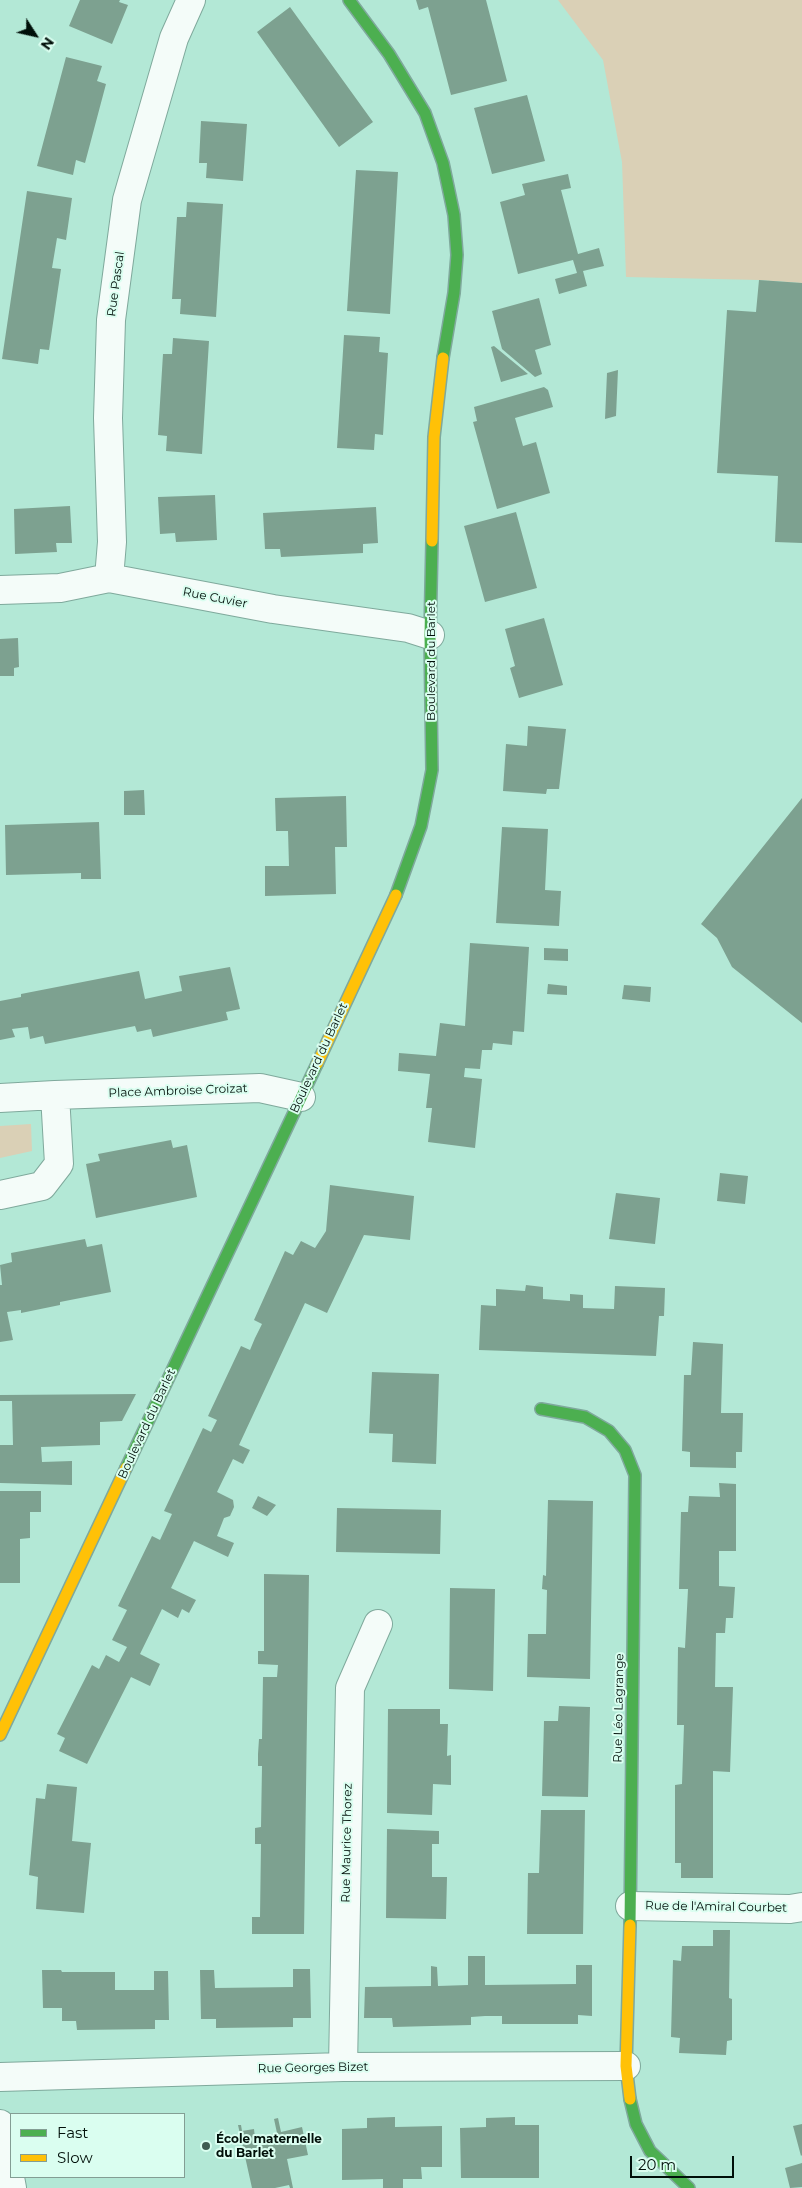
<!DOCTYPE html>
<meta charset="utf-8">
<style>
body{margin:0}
#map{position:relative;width:802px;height:2188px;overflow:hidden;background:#b3e8d6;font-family:Montserrat,sans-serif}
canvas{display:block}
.legend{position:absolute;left:10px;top:2113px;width:175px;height:65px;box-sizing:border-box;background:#dafef0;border:1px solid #839e94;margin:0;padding:6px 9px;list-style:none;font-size:15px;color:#000f09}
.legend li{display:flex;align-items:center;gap:10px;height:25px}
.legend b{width:25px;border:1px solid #839e94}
.north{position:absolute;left:10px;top:10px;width:50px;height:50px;-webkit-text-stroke:4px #dafef0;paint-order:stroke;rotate:125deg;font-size:14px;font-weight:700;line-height:20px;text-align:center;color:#000f09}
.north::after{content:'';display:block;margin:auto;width:18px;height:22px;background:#000f09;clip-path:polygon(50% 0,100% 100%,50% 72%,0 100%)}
.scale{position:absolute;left:630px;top:2156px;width:104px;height:22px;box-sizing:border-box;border:2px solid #000f09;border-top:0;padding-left:6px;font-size:15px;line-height:18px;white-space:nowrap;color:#000f09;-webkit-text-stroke:4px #dafef0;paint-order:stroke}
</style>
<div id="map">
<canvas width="802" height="2188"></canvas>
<ul class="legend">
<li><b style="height:6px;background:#4caf50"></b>Fast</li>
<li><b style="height:6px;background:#ffc107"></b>Slow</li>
</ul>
<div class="north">N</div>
<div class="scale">20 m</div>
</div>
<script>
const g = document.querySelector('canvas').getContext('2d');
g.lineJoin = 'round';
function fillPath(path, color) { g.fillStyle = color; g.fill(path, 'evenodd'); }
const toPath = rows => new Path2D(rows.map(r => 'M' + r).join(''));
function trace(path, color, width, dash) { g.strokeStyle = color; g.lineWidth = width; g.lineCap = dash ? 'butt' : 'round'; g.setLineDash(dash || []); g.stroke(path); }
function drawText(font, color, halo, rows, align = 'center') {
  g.font = font + ' Montserrat,sans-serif'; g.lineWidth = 4; g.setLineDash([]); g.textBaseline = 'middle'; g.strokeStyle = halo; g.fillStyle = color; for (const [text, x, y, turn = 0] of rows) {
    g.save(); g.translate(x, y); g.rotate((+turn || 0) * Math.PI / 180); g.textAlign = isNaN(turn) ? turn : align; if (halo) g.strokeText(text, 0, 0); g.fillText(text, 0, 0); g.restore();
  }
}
fillPath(toPath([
 [558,0,802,0,802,283,759,280,626,277,622,162,603,60],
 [31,1124,32,1151,0,1158,0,1126]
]), '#dad0b6');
fillPath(toPath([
 [80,0,120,0,119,2,128,5,112,44,69,26],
 [416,0,486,0,507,81,451,95,428,7,419,10],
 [290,7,373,122,339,147,257,32],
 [66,57,102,66,97,81,106,84,85,163,76,160,73,175,37,166],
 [527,95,545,161,492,174,474,108],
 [201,121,247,124,243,181,206,178,207,163,199,163],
 [356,170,398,172,390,314,347,311],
 [568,174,571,188,561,190,578,254,599,248,604,266,583,271,587,286,559,294,555,279,577,273,573,260,518,274,500,202,525,195,522,184],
 [27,191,72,198,66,240,57,238,52,268,61,269,49,350,40,349,38,364,2,359],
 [187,202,223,204,216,317,180,314,181,299,172,299,177,217,186,217],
 [759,280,802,283,802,543,775,542,778,476,717,473,727,310,756,312],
 [539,298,551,345,535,350,542,374,535,377,502,349,492,311],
 [344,335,380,337,379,352,388,353,383,435,375,434,374,450,337,448],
 [173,338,209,341,202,454,166,451,167,436,158,435,163,354,172,354],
 [494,346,528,374,501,382,491,347],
 [618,370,616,416,605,419,607,373],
 [544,387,548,390,553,407,515,418,523,446,536,442,550,493,497,509,473,422,477,421,474,407],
 [215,495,217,540,176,542,175,533,160,534,158,497],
 [70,506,72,543,56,543,57,552,15,554,14,509],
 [376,507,378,543,363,544,363,553,281,557,280,549,265,549,263,513],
 [516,512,537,588,485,602,464,526],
 [544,618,563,685,519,698,510,668,515,666,505,629],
 [18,638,19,667,14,668,14,676,0,676,0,639],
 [528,726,566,729,559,789,547,789,546,794,503,791,506,744,527,746],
 [144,790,145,815,124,815,124,791],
 [346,796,347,847,335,847,336,894,265,896,265,866,289,866,288,831,276,831,275,798],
 [802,798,802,1023,732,967,717,938,701,924],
 [99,822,101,879,81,879,81,873,6,875,5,825],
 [502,827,548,829,545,890,561,891,559,926,496,923],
 [470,943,529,947,524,1032,513,1031,512,1045,493,1043,492,1050,482,1050,480,1069,465,1068,464,1077,482,1079,475,1148,428,1142,432,1108,426,1108,430,1074,398,1071,399,1053,436,1056,440,1023,465,1026],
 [544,948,568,949,568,961,544,960],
 [230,967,240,1009,226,1012,228,1020,153,1037,151,1029,137,1032,135,1026,45,1044,43,1036,30,1039,28,1027,12,1029,15,1037,0,1040,0,1001,21,997,21,994,139,971,145,999,182,991,179,976],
 [548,984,567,986,567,995,547,994],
 [624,985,651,987,650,1002,622,999],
 [171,1140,173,1148,187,1145,197,1197,96,1218,86,1164,100,1161,98,1154],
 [720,1173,748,1176,745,1204,717,1201],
 [330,1185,414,1196,410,1240,364,1235,327,1313,305,1303,239,1445,250,1450,243,1464,233,1459,217,1492,233,1500,234,1507,230,1516,224,1518,217,1536,234,1543,228,1557,194,1541,171,1588,196,1600,189,1613,182,1609,178,1618,162,1609,140,1654,160,1664,150,1686,131,1677,87,1764,59,1751,65,1738,57,1734,92,1665,99,1669,106,1655,119,1662,127,1647,112,1640,127,1610,118,1606,152,1536,160,1540,172,1514,164,1511,203,1428,211,1432,217,1420,208,1416,241,1346,250,1350,255,1338,262,1324,254,1320,285,1251,293,1255,301,1241,315,1248,326,1231],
 [616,1193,660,1198,655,1244,609,1239],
 [85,1239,87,1247,102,1244,111,1292,60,1302,60,1305,21,1313,21,1310,7,1312,13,1340,0,1342,0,1285,2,1285,0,1265,12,1262,11,1253],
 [526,1285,543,1287,543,1299,570,1301,570,1294,583,1295,583,1308,614,1309,615,1286,665,1288,664,1316,659,1316,656,1356,479,1350,481,1305,496,1306,496,1289,525,1291],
 [693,1342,723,1344,721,1413,743,1413,742,1452,736,1452,736,1468,690,1467,690,1452,682,1451,684,1375,691,1375],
 [372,1372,439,1374,436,1464,392,1462,393,1434,369,1433],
 [136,1394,122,1421,100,1422,100,1445,41,1447,42,1462,72,1461,72,1485,0,1483,0,1445,13,1445,12,1401,0,1401,0,1395],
 [719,1483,736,1484,736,1551,719,1551,719,1586,735,1587,733,1618,726,1618,725,1633,716,1633,715,1687,733,1687,730,1772,713,1771,713,1878,681,1878,681,1863,675,1863,675,1785,682,1784,684,1725,677,1725,678,1647,685,1648,688,1589,679,1589,681,1512,688,1512,689,1496,720,1497],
 [0,1491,41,1491,41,1512,30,1512,30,1538,20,1539,20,1583,0,1583],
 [258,1496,276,1505,267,1516,252,1508],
 [548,1500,593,1501,590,1679,527,1677,528,1634,546,1634,547,1590,542,1589,543,1575,546,1576],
 [337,1508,441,1510,440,1554,336,1552],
 [264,1574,309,1575,304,1934,252,1934,252,1917,260,1917,261,1844,255,1844,255,1828,261,1827,262,1766,258,1766,258,1754,259,1739,262,1739,263,1677,277,1677,278,1665,258,1664,258,1651,264,1651],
 [450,1588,495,1589,493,1691,449,1689],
 [559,1706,590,1707,588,1797,542,1796,544,1721,558,1721],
 [388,1709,440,1709,440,1724,448,1724,447,1756,451,1755,451,1785,433,1784,432,1815,387,1813],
 [47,1784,77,1787,72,1841,91,1843,84,1913,36,1909,38,1877,29,1875,36,1798,45,1799],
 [541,1810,585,1810,583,1934,527,1934,528,1873,539,1873],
 [387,1829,439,1831,439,1844,432,1844,432,1877,447,1877,446,1919,386,1918],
 [713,1930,730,1930,729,1998,732,1999,732,2040,727,2041,726,2055,679,2053,680,2038,671,2037,673,1960,681,1961,682,1946,713,1946],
 [468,1956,485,1956,485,1985,576,1984,576,1965,592,1965,592,2016,578,2015,578,2024,502,2024,502,2016,485,2016,471,2017,471,2025,393,2027,392,2018,364,2018,365,1987,431,1986,431,1966,437,1967,438,1986,468,1985],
 [293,1969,310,1969,311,2018,293,2018,293,2027,216,2028,216,2019,201,2019,200,1970,214,1970,215,1988,293,1987],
 [42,1970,61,1970,62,1972,115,1972,115,1990,154,1990,154,1971,168,1971,169,2020,155,2020,155,2029,77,2030,76,2021,62,2021,62,2008,43,2008],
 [395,2117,395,2127,442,2126,442,2167,421,2167,422,2179,403,2179,403,2188,383,2188,383,2179,342,2180,342,2129,367,2128,367,2118],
 [515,2117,515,2125,539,2125,539,2178,461,2178,460,2128,486,2127,486,2118],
 [278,2118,281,2132,302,2127,308,2155,287,2159,293,2188,290,2188,289,2185,275,2188,252,2188,238,2125,241,2125,242,2131,254,2129,255,2138,277,2133,274,2119],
 [802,2124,802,2155,801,2156,793,2126],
 [802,2163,802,2187,790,2188,785,2168]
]), '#7da190');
const street = toPath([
 [109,578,112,542,108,418,111,320,127,200,174,38,191,0],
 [0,590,60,588,109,578,273,609,408,628,430,635],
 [55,1095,260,1088,301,1097],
 [0,1098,55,1095,59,1164,42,1186,0,1195],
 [630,1906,790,1909,802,1907],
 [343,2067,350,1688,378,1624],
 [0,2077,343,2067,626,2066],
 [0,2124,12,2188]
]);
const fast = toPath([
 [349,0,389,54,425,113,443,163,454,215,457,255,454,293,443,358],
 [396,895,421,826,432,770,430,635,432,541],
 [541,1409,585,1417,609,1431,625,1450,635,1475,630,1925],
 [126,1468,317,1064],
 [630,2099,636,2124,650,2151,689,2188]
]);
const slow = toPath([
 [432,541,434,437,443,358],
 [317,1064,396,895],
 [0,1735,126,1468],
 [630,1925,626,2066,630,2099]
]);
trace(street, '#7fa99c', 30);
trace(fast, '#7fa99c', 14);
trace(slow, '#7fa99c', 14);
trace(street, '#f4fcf9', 28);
trace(fast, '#4caf50', 11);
trace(slow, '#ffc107', 11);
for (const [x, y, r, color] of [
 [206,2146,5,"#3f5b51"]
]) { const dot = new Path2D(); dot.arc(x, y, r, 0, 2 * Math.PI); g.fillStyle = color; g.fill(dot); trace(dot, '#dafef0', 2); }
drawText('12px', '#000f09', '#dafef0', [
 ["Rue Pascal",116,284,-82],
 ["Rue Cuvier",215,598,11],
 ["Boulevard du Barlet",431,661,-90],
 ["Boulevard du Barlet",319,1058,-65],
 ["Place Ambroise Croizat",178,1091,-2],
 ["Boulevard du Barlet",147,1424,-65],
 ["Rue Léo Lagrange",619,1708,-89],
 ["Rue Maurice Thorez",347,1843,-89],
 ["Rue de l'Amiral Courbet",716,1907,1],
 ["Rue Georges Bizet",313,2068,-1]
]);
drawText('bold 12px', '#000f09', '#dafef0', [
 ["École maternelle",216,2139],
 ["du Barlet",216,2153]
], 'left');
</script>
